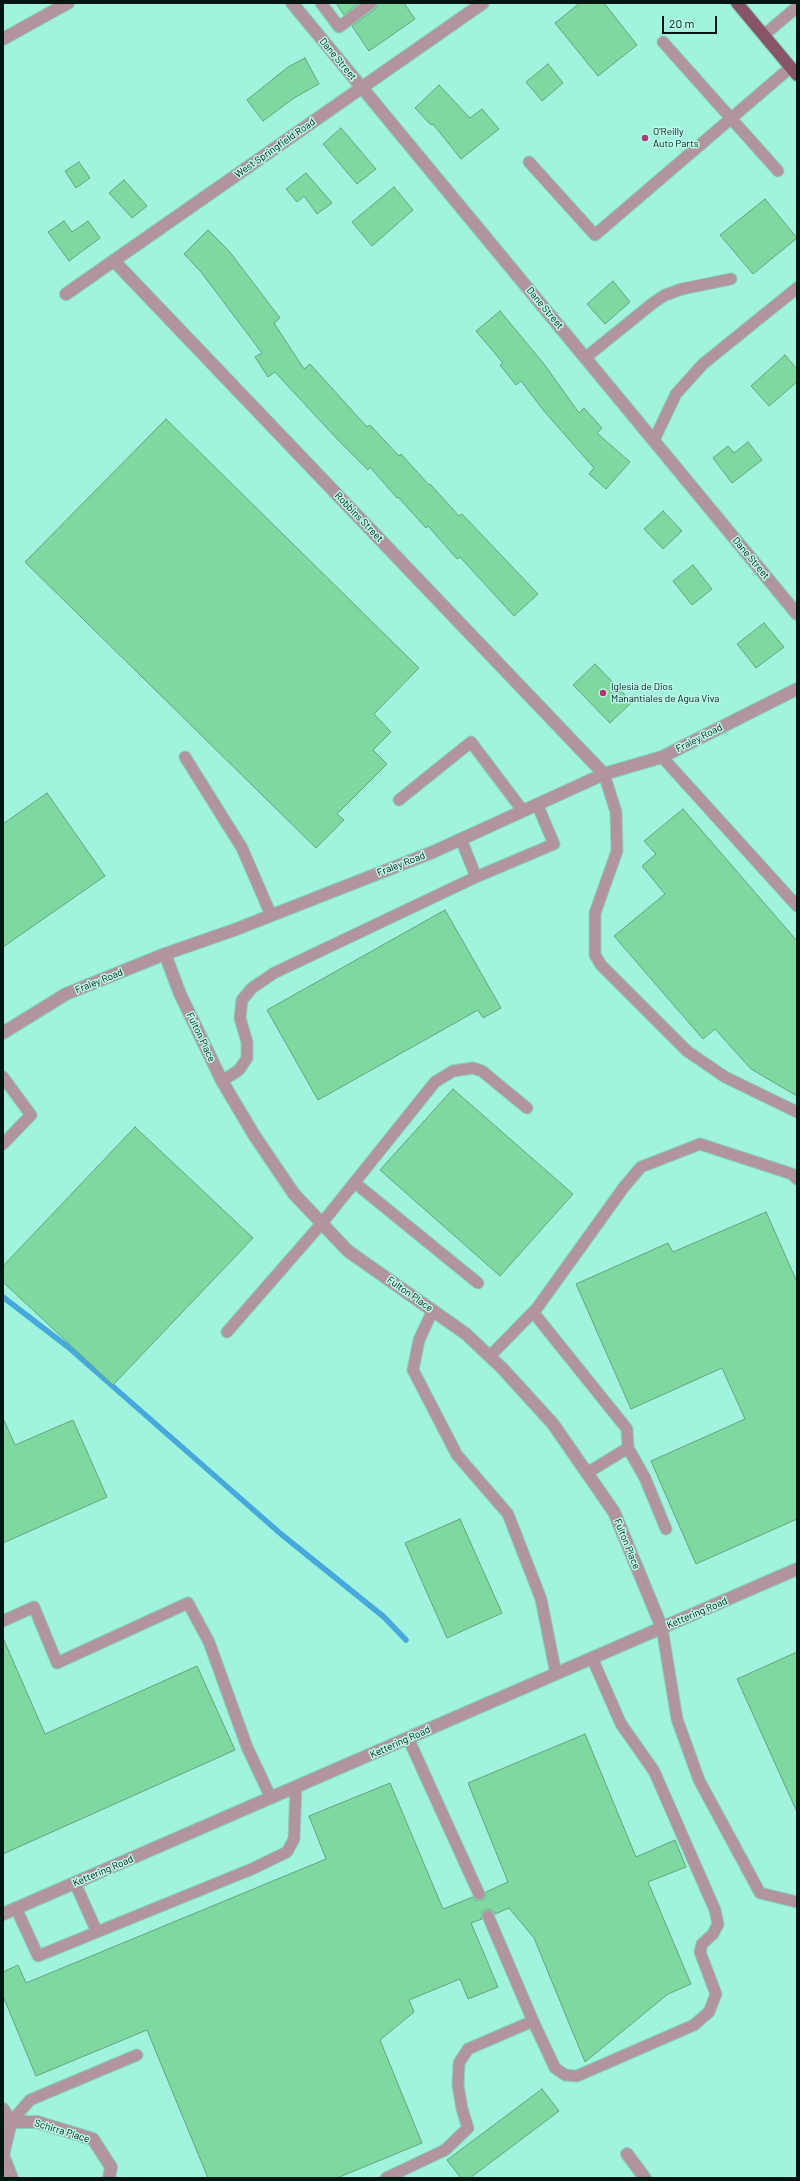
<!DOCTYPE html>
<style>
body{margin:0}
#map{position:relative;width:800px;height:2181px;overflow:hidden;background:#a0f3dd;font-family:Barlow,sans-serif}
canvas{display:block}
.frame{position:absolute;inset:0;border:4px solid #001611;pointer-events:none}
.scale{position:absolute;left:662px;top:16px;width:55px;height:18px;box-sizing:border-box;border:2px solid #001611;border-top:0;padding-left:5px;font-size:12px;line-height:14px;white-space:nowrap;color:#001611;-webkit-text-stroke:3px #bcfdea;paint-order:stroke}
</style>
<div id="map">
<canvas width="800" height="2181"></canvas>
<div class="frame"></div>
<div class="scale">20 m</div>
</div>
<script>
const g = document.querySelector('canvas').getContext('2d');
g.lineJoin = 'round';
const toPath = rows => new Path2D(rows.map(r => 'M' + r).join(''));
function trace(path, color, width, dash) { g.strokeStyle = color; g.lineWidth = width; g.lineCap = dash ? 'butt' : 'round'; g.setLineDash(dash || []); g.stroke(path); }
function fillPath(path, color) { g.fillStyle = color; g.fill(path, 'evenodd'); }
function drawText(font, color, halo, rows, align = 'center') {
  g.font = font + ' Barlow,sans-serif'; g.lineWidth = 3; g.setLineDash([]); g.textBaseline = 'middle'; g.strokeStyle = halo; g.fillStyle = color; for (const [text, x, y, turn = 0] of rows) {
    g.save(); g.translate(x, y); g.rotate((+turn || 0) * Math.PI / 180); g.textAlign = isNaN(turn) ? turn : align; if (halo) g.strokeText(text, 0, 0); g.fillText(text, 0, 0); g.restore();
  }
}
trace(toPath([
 [3,1297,68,1347,281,1534,384,1617,406,1640]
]), '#45a9dd', 5.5);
const building = toPath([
 [336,3,359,3,344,15,336,3],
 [378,3,404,3,415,19,369,51,352,26,375,9,378,3],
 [580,3,604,3,637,45,598,76,555,23,580,3],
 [305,58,319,84,294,98,263,121,247,100,288,67,305,58],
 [548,64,563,83,542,101,526,82,548,64],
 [439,85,470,118,482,109,499,129,461,159,433,124,431,125,415,108,439,85],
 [341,128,376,169,357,184,323,144,341,128],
 [79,162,90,178,76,188,65,171,79,162],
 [306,173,332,203,317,214,304,196,297,202,286,189,306,173],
 [124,180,147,206,132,218,109,193,124,180],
 [394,187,413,210,372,246,352,222,394,187],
 [765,199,797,238,753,274,720,235,765,199],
 [64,221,72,232,88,221,100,238,69,261,48,232,64,221],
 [208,230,229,251,280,318,274,323,304,369,310,364,367,427,370,425,399,456,401,454,429,485,430,484,459,516,462,514,538,594,514,616,460,557,457,559,428,526,426,528,398,497,397,498,370,467,368,470,337,439,275,372,268,377,255,357,262,353,201,272,184,254,208,230],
 [613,281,630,302,605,324,587,304,613,281],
 [500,311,544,364,579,413,584,408,602,428,597,433,630,462,606,489,589,474,594,468,544,411,521,381,516,385,500,365,503,363,476,331,500,311],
 [785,355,797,369,797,382,769,406,751,386,785,355],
 [166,419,419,668,374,714,391,732,373,750,387,764,337,814,344,820,316,848,25,562,166,419],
 [748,442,762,460,732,483,713,458,728,446,734,453,748,442],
 [663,511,682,531,663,549,644,529,663,511],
 [693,565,712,589,692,605,673,581,693,565],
 [764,623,784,647,756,668,737,644,764,623],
 [595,664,632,702,610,723,573,685,595,664],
 [47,793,105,876,3,947,3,824,47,793],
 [683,809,797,941,797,1096,751,1069,715,1029,703,1039,614,936,665,894,642,866,656,854,644,841,683,809],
 [445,910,501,1008,483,1018,478,1010,318,1100,267,1010,445,910],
 [453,1089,573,1194,500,1276,380,1170,453,1089],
 [135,1127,253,1238,113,1385,3,1282,3,1266,135,1127],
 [766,1212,797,1282,797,1519,696,1564,651,1461,745,1419,722,1368,631,1409,576,1284,668,1243,673,1252,766,1212],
 [3,1418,15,1445,73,1420,107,1497,3,1543,3,1418],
 [460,1519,502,1613,447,1638,405,1543,460,1519],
 [3,1638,45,1734,197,1666,235,1750,3,1854,3,1638],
 [797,1652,797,1812,737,1679,797,1652],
 [585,1734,636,1857,675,1840,686,1867,648,1882,691,1984,668,1994,585,2062,534,1938,509,1908,495,1914,492,1910,486,1909,482,1912,482,1919,471,1923,498,1987,468,1999,460,1979,409,2000,414,2012,380,2040,422,2143,337,2178,208,2178,147,2030,36,2076,3,1996,3,1972,18,1965,26,1983,326,1859,309,1816,390,1783,443,1909,473,1897,475,1900,482,1900,485,1898,486,1892,508,1882,468,1783,585,1734],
 [542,2089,559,2111,470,2178,461,2178,447,2160,542,2089]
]);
fillPath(building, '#7ed9a0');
trace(building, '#65a27b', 1);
const service = toPath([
 [321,3,339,27,371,3],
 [764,35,797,7],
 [663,42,778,171],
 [529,162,595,235,791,67],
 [585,358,653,303,665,295,682,289,731,279],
 [654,440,676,394,703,364,797,288],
 [185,757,242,848,271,915],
 [662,757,797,906],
 [604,774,616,812,617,851,595,913,595,955,601,965,687,1051,725,1077,797,1112],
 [399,800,471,742,523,811],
 [461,839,476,877],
 [3,1077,31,1115,3,1144],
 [222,1081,239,1070,247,1058,247,1042,240,1018,242,1000,252,988,274,973,476,877,554,844,537,804],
 [355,1183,478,1283],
 [433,1310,419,1340,413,1370,457,1455,508,1514,541,1599,556,1674],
 [533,1312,627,1429,628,1448,587,1473],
 [227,1332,322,1223,435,1082,453,1071,473,1068,482,1071,527,1108],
 [490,1356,537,1308,624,1187,641,1167,700,1144,792,1174,797,1179],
 [628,1448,645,1478,666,1529],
 [3,1621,34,1607,57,1663,188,1603,209,1642,247,1747,271,1798],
 [662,1628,677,1719,699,1780,760,1893,797,1902],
 [408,1738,479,1894],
 [75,1883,97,1932,252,1869,287,1852,294,1839,296,1787],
 [16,1908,38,1956,97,1932],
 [533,2021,555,2068,565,2075,577,2076,694,2025,709,2012,716,1994,700,1952,702,1944,713,1934,718,1924,715,1910,654,1771,621,1724,592,1658],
 [11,2122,30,2100,137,2055],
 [386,2178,445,2150,468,2128,462,2109,458,2085,459,2063,468,2049,533,2021,488,1916]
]);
const minor = toPath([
 [292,3,797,614],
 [3,39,68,3],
 [114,261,604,774],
 [66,294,483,3],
 [165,954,180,994,222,1081,254,1135,294,1194,348,1251,466,1334,502,1368,553,1424,614,1512,662,1628],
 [3,1914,797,1569],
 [3,2109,11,2122],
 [627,2154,645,2178],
 [12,2178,3,2155,11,2122,37,2122,93,2139,111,2167,109,2178]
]);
const tertiary = toPath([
 [3,1033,66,994,165,954,234,930,433,852,604,774,662,757,797,689]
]);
const primary = toPath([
 [737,3,797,75]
]);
trace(service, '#86d0bc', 13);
trace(minor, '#86d0bc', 14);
trace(tertiary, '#86d0bc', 14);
trace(primary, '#86d0bc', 14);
trace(service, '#b2949e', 11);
trace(minor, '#b2949e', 12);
trace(tertiary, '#b2949e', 12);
trace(primary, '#885568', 12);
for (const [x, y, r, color] of [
 [645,138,4,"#b93374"],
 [603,693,4,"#b93374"]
]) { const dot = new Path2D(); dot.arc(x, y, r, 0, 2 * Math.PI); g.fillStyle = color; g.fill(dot); trace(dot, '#bcfdea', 1.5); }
drawText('10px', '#001611', '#bcfdea', [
 ["Dane Street",338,59,50],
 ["West Springfield Road",275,148,-35],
 ["Dane Street",545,308,50],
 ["Robbins Street",359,517,46],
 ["Dane Street",751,558,50],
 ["Fraley Road",699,738,-27],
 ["Fraley Road",401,864,-21],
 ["Fraley Road",99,981,-22],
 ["Fulton Place",201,1037,64],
 ["Fulton Place",410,1294,35],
 ["Fulton Place",627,1544,68],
 ["Kettering Road",697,1613,-23],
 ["Kettering Road",400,1742,-24],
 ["Kettering Road",103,1871,-23],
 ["Schirra Place",62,2131,17]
]);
drawText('10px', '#001611', '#bcfdea', [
 ["O'Reilly",653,132],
 ["Auto Parts",653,144],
 ["Iglesia de Dios",611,687],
 ["Manantiales de Agua Viva",611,699]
], 'left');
</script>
